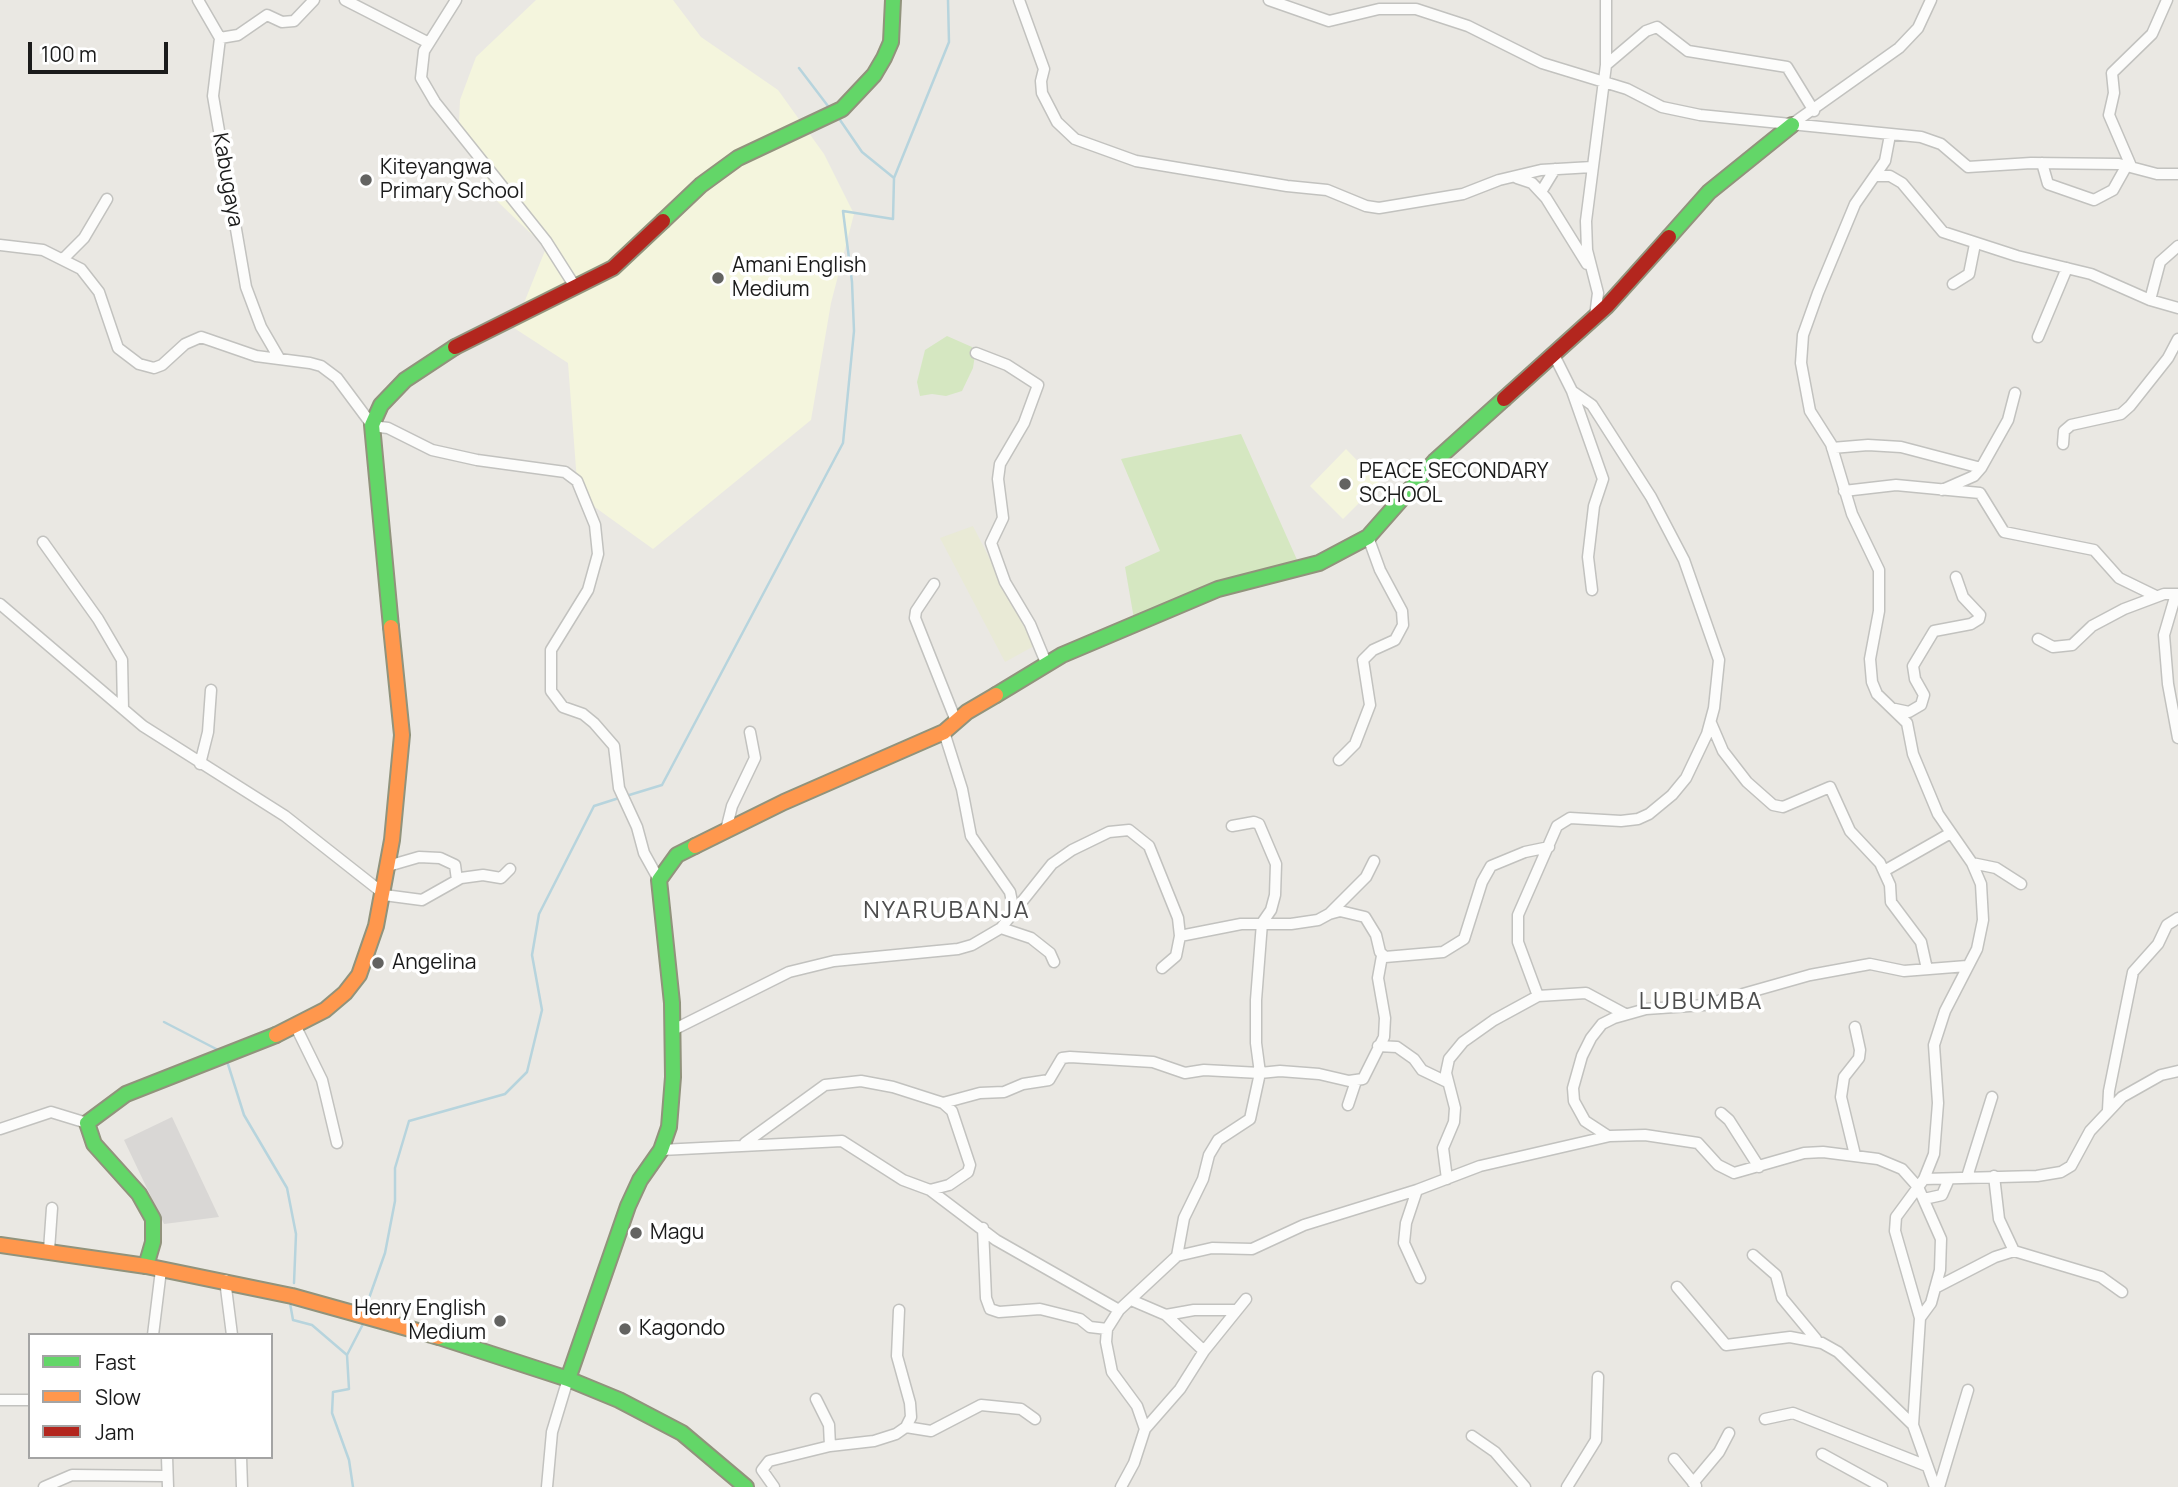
<!DOCTYPE html>
<style>
body{margin:0}
#map{position:relative;width:2178px;height:1487px;overflow:hidden;background:#eae8e3;font-family:Manrope,sans-serif}
canvas{display:block}
.legend{position:absolute;left:28px;top:1333px;width:245px;height:126px;box-sizing:border-box;background:#fff;border:2px solid #a4a4a4;margin:0;padding:9px 12px;list-style:none;font-size:21px;color:#1b1b1b}
.legend li{display:flex;align-items:center;gap:14px;height:35px}
.legend b{width:35px;border:2px solid #a4a4a4}
.scale{position:absolute;left:28px;top:42px;width:140px;height:32px;box-sizing:border-box;border:4px solid #1b1b1b;border-top:0;padding-left:9px;font-size:21px;line-height:24px;white-space:nowrap;color:#1b1b1b;-webkit-text-stroke:5px #fff;paint-order:stroke}
</style>
<div id="map">
<canvas width="2178" height="1487"></canvas>
<ul class="legend">
<li><b style="height:9px;background:#63d668"></b>Fast</li>
<li><b style="height:9px;background:#ff974d"></b>Slow</li>
<li><b style="height:9px;background:#b3261e"></b>Jam</li>
</ul>
<div class="scale">100 m</div>
</div>
<script>
const g = document.querySelector('canvas').getContext('2d');
g.lineJoin = 'round';
function fillPath(path, color) { g.fillStyle = color; g.fill(path, 'evenodd'); }
const toPath = rows => new Path2D(rows.map(r => 'M' + r).join(''));
function trace(path, color, width, dash) { g.strokeStyle = color; g.lineWidth = width; g.lineCap = dash ? 'butt' : 'round'; g.setLineDash(dash || []); g.stroke(path); }
function drawText(font, color, halo, rows, align = 'center') {
  g.font = font + ' Manrope,sans-serif'; g.lineWidth = 7; g.setLineDash([]); g.textBaseline = 'middle'; g.strokeStyle = halo; g.fillStyle = color; for (const [text, x, y, turn = 0] of rows) {
    g.save(); g.translate(x, y); g.rotate((+turn || 0) * Math.PI / 180); g.textAlign = isNaN(turn) ? turn : align; if (halo) g.strokeText(text, 0, 0); g.fillText(text, 0, 0); g.restore();
  }
}
fillPath(toPath([
 [172,1117,219,1217,164,1224,124,1140]
]), '#d9d7d5');
fillPath(toPath([
 [536,0,673,0,701,37,778,90,824,154,854,214,831,303,811,420,653,549,578,495,568,363,514,328,546,248,497,201,459,122,460,100,476,57],
 [1346,449,1379,483,1343,519,1310,486]
]), '#f4f5dd');
fillPath(toPath([
 [973,526,1034,646,1005,662,940,538]
]), '#e9ead6');
fillPath(toPath([
 [947,336,972,347,975,355,973,368,962,391,946,396,932,394,920,396,917,382,925,350],
 [1241,434,1298,562,1134,619,1125,567,1160,551,1121,459]
]), '#d5e7c1');
trace(toPath([
 [799,68,831,110],
 [894,178,949,42,948,0],
 [626,796,662,785,843,443,854,331,852,282,843,211,893,219,894,178,862,152,838,117],
 [164,1022,222,1052],
 [227,1061,244,1115,287,1188,296,1234,294,1283],
 [368,1301,385,1253,395,1201,395,1168,409,1121,505,1094,527,1072,542,1010,532,955,539,914,594,806,619,798],
 [290,1303,293,1320,312,1325,347,1355],
 [353,1487,349,1460,332,1413,333,1392,349,1389,347,1355,363,1324]
]), '#b7d4dd', 2.5);
const street = toPath([
 [198,0,220,38,213,96,246,287,261,327,279,358],
 [345,0,429,43],
 [456,0,424,51,421,78,435,102,546,241,574,285],
 [1019,0,1044,69,1041,81,1042,93,1057,122,1075,139,1136,161,1287,186,1327,190,1366,206,1379,208,1463,194,1499,180,1541,170,1592,167],
 [1269,0,1329,21,1379,9,1416,9,1468,26,1542,63,1627,89,1662,107,1700,115,1921,137,1941,144,1968,167,2031,163,2119,164,2157,174,2178,174],
 [220,38,238,35,267,15,282,22,294,21,314,0],
 [1606,65,1646,31,1657,27,1688,51,1787,67,1814,111],
 [1792,124,1899,48,1918,28,1931,0],
 [1890,135,1885,161,1855,204,1818,293,1803,335,1801,363,1810,411,1831,444,1852,514,1879,570,1879,611,1870,659,1872,682,1877,694,1907,723,1913,754,1938,814,1972,863,1981,884,1983,920,1977,949,1945,1011,1934,1045,1938,1103,1934,1154,1924,1179,1896,1217,1895,1231,1920,1318,1913,1425,1935,1487],
 [2042,163,2048,184,2094,200,2113,190,2127,165],
 [2131,166,2109,115,2114,93,2112,73,2152,34,2167,0],
 [1878,176,1890,176,1902,183,1943,232,2017,256,2091,274,2150,300,2178,308],
 [1517,178,1532,183,1546,198,1587,264],
 [1541,192,1555,169],
 [0,245,43,250,81,269,99,292,118,348,139,364,154,368,162,365,185,344,201,337,256,356,310,363,321,366,337,378,372,425],
 [63,259,84,238,107,199],
 [1953,284,1969,274,1975,244],
 [2150,300,2160,262,2178,246],
 [1595,316,1598,293,1587,250,1586,221,1606,65,1606,0],
 [2038,337,2067,268],
 [976,353,1007,365,1038,385,1024,423,1000,464,998,479,1003,518,991,543,1005,582,1030,624,1047,665],
 [1553,353,1572,391,1603,479,1594,506,1588,557,1592,590],
 [372,426,388,428,432,450,477,460,565,472,577,481,595,525,598,554,588,590,551,650,551,691,563,707,583,714,594,723,614,746,619,788,637,827,644,853,659,880],
 [2063,444,2064,431,2071,425,2121,414,2130,406,2168,358,2178,339],
 [1832,448,1868,445,1901,447,1981,468],
 [1942,490,1974,476,1981,468,2008,420,2015,393],
 [1844,491,1896,485,1980,493,2004,532,2094,550,2119,578,2156,596],
 [43,542,98,619,122,660,123,709],
 [934,584,916,611,915,618,956,721],
 [2176,594,2164,635,2168,684,2178,738],
 [0,604,143,726,285,816,384,894],
 [2038,639,2053,647,2072,645,2092,626,2124,609,2164,594,2178,594],
 [1895,709,1909,712,1921,705,1924,695,1915,679,1913,666,1934,631,1971,624,1979,619,1980,615,1963,597,1956,577],
 [1711,723,1723,751,1747,782,1773,805,1783,807,1830,787,1850,831,1880,863,1890,885,1891,902,1921,942,1927,969],
 [944,732,962,789,971,836,1010,892,1014,912],
 [1339,760,1355,744,1370,705,1363,660,1373,650,1395,640,1403,625,1402,611,1380,570,1368,537],
 [200,764,208,732,211,690],
 [726,830,732,806,755,758,750,732],
 [1972,863,1996,868,2021,884],
 [388,866,419,857,440,858,455,865,457,880],
 [1884,871,1949,834],
 [384,895,422,900,461,878,483,875,501,878,510,869],
 [1329,914,1340,911,1365,917,1376,935,1380,952,1385,957,1443,952,1464,939,1482,882,1491,866,1525,852,1549,847],
 [1001,928,1052,864,1072,850,1109,832,1129,830,1149,846,1178,918,1180,936,1176,956,1162,968],
 [1180,936,1241,924,1291,924,1318,920,1329,914,1366,877,1374,861],
 [1538,996,1518,942,1518,915,1557,826,1570,818,1621,821,1638,819,1649,814,1672,795,1686,778,1707,734,1714,708,1719,660,1684,560,1651,497,1592,405,1572,391],
 [296,1027,322,1080,337,1143],
 [671,1031,789,972,834,961,958,949,972,945,1001,928,1031,938,1050,953,1054,962],
 [1378,1046,1397,1047,1414,1059,1422,1070,1447,1082],
 [943,1103,980,1093,1004,1092,1023,1084,1049,1080,1062,1058,1070,1057,1153,1062,1185,1073,1204,1070,1260,1073,1280,1071,1319,1074,1349,1081,1363,1079,1384,1037,1385,1018,1378,978,1382,956],
 [1348,1105,1356,1081],
 [2108,1110,2109,1091,2133,972,2158,944,2167,925,2178,918],
 [1721,1113,1729,1120,1759,1167],
 [0,1129,51,1112,87,1123],
 [1608,1136,1585,1121,1574,1101,1573,1088,1582,1056,1591,1038,1602,1024,1614,1018,1646,1009,1704,1005,1810,975,1870,964,1904,971,1967,966],
 [745,1143,825,1085,861,1081,893,1087,943,1103,952,1111,970,1165,968,1172,949,1185,930,1190],
 [661,1150,842,1141,903,1180,930,1190,996,1240,1119,1310],
 [1855,1155,1841,1097,1844,1077,1859,1058,1860,1050,1855,1027],
 [1994,1176,1999,1219,2014,1251],
 [1967,1177,1992,1097],
 [1447,1179,1443,1148,1454,1122,1455,1108,1446,1073,1449,1059,1463,1042,1494,1020,1538,996,1586,993,1625,1014],
 [1924,1179,2037,1176,2061,1172,2071,1166,2090,1131,2122,1097,2161,1075,2178,1071],
 [1417,1190,1406,1223,1404,1243,1420,1278],
 [1924,1199,1942,1195,1949,1179],
 [983,1228,986,1298,990,1309,999,1312,1040,1309,1080,1319,1090,1327,1107,1329],
 [49,1250,52,1208],
 [1753,1255,1776,1275,1782,1298,1816,1339],
 [1177,1256,1184,1218,1203,1179,1209,1155,1218,1140,1250,1119,1260,1073,1256,1043,1256,1000,1262,923,1271,910,1275,895,1276,864,1259,824,1254,822,1232,826],
 [225,1280,232,1335],
 [1677,1287,1726,1345,1790,1337,1822,1343,1838,1352,1913,1425],
 [1935,1288,1995,1257,2014,1251,2101,1277,2122,1292],
 [1131,1300,1166,1315,1204,1351],
 [1166,1315,1194,1310,1236,1310],
 [153,1335,161,1270],
 [816,1399,829,1425,830,1446],
 [0,1400,30,1400],
 [1765,1419,1793,1413,1927,1466],
 [906,1427,931,1431,981,1405,1021,1409,1035,1419],
 [1145,1429,1137,1406,1112,1372,1106,1342,1107,1329,1119,1310,1177,1256,1212,1248,1252,1249,1304,1225,1417,1190,1480,1166,1610,1136,1645,1135,1698,1143,1718,1165,1734,1173,1804,1153,1823,1152,1878,1159,1902,1169,1918,1187,1941,1239,1940,1270,1931,1303,1920,1318],
 [1472,1436,1495,1452,1525,1487],
 [1822,1454,1882,1487],
 [167,1457,168,1487],
 [241,1457,242,1487],
 [1674,1459,1696,1486],
 [1693,1483,1719,1452,1729,1433],
 [44,1487,72,1475,165,1476],
 [547,1487,552,1432,568,1379],
 [774,1487,762,1470,769,1461,830,1446,874,1441,896,1434,906,1427,911,1417,910,1403,897,1356,899,1310],
 [1121,1487,1134,1463,1145,1429,1180,1389,1204,1351,1246,1299],
 [1567,1487,1596,1440,1598,1377],
 [1939,1487,1968,1390]
]);
const fast = toPath([
 [663,221,701,185,738,158,842,109,874,75,884,58,891,42,893,0],
 [1669,237,1709,192,1792,125],
 [391,627,372,425,381,405,405,380,455,347],
 [996,695,1062,655,1218,589,1319,563,1368,537,1435,461,1504,399],
 [146,1266,153,1242,153,1219,139,1194,94,1144,87,1123,126,1094,276,1035],
 [439,1337,568,1379,619,1400,682,1433,746,1487],
 [568,1379,628,1206,640,1180,661,1150,669,1127,673,1077,672,1003,659,880,677,855,695,846]
]);
const slow = toPath([
 [695,846,784,802,944,732,967,712,996,695],
 [276,1035,325,1010,345,993,359,975,376,926,392,840,402,735,391,627],
 [0,1245,146,1266,292,1296,439,1337]
]);
const jam = toPath([
 [455,347,613,268,663,221],
 [1504,399,1607,306,1669,237]
]);
trace(street, '#c2c2bf', 13);
trace(fast, '#91937c', 18);
trace(slow, '#91937c', 18);
trace(jam, '#91937c', 18);
trace(street, '#fcfcfb', 10);
trace(fast, '#63d668', 14);
trace(slow, '#ff974d', 14);
trace(jam, '#b3261e', 14);
for (const [x, y, r, color] of [
 [366,180,7,"#636361"],
 [718,278,7,"#636361"],
 [1345,484,7,"#636361"],
 [378,963,7,"#636361"],
 [636,1233,7,"#636361"],
 [500,1321,7,"#636361"],
 [625,1329,7,"#636361"]
]) { const dot = new Path2D(); dot.arc(x, y, r, 0, 2 * Math.PI); g.fillStyle = color; g.fill(dot); trace(dot, '#fff', 2.5); }
drawText('21px', '#1b1b1b', '#fff', [
 ["Kiteyangwa",380,168],
 ["Primary School",380,192],
 ["Amani English",732,266],
 ["Medium",732,290],
 ["PEACE SECONDARY",1359,472],
 ["SCHOOL",1359,496],
 ["Angelina",392,963],
 ["Magu",650,1233],
 ["Henry English",486,1309,"right"],
 ["Medium",486,1333,"right"],
 ["Kagondo",639,1329]
], 'left');
drawText('21px', '#1b1b1b', '#fff', [
 ["Kabugaya",227,180,80]
]);
g.letterSpacing = '2px';
drawText('24px', '#4e4e4e', '#fff', [
 ["NYARUBANJA",947,911],
 ["LUBUMBA",1701,1002]
]);
g.letterSpacing = '0px';
</script>
